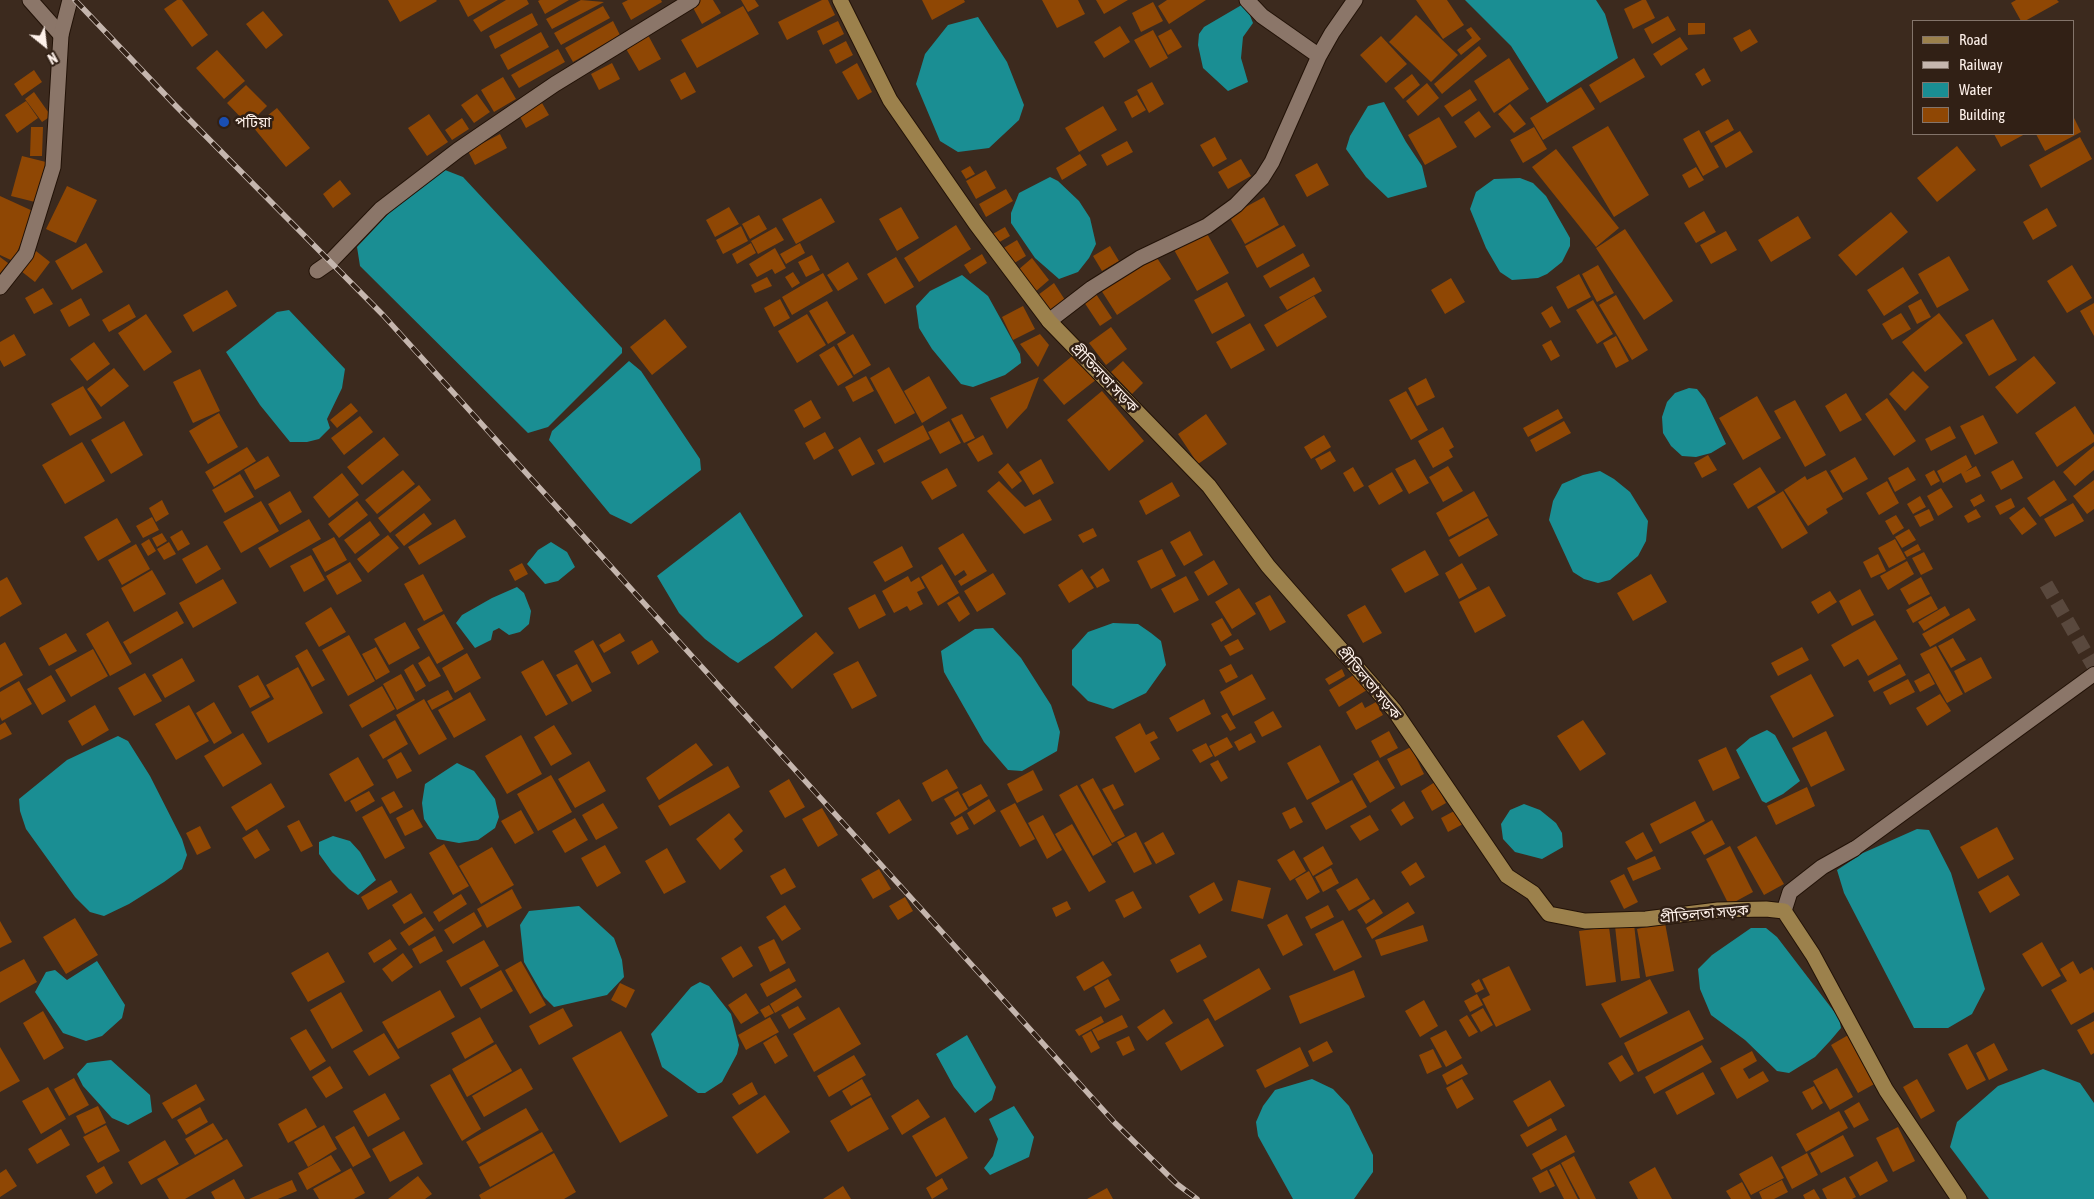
<!DOCTYPE html>
<meta charset="utf-8">
<style>
body{margin:0}
#map{position:relative;width:2094px;height:1199px;overflow:hidden;background:#3c2a1e;font-family:"Asap Condensed",sans-serif}
canvas{display:block}
.legend{position:absolute;left:1912px;top:20px;width:162px;height:115px;box-sizing:border-box;background:#312015;border:1px solid #83746a;margin:0;padding:6px 9px;list-style:none;font-size:15px;color:#fef1ea}
.legend li{display:flex;align-items:center;gap:10px;height:25px}
.legend b{width:25px;border:1px solid #83746a}
.north{position:absolute;left:20px;top:20px;width:50px;height:50px;-webkit-text-stroke:4px #312015;paint-order:stroke;rotate:151deg;font-size:14px;font-weight:700;line-height:20px;text-align:center;color:#fef1ea}
.north::after{content:'';display:block;margin:auto;width:18px;height:22px;background:#fef1ea;clip-path:polygon(50% 0,100% 100%,50% 72%,0 100%)}
</style>
<div id="map">
<canvas width="2094" height="1199"></canvas>
<ul class="legend">
<li><b style="height:6px;background:#9c814c"></b>Road</li>
<li><b style="height:6px;background:#c5b6ae"></b>Railway</li>
<li><b style="height:14px;background:#1a8e93"></b>Water</li>
<li><b style="height:14px;background:#8f4704"></b>Building</li>
</ul>
<div class="north">N</div>
</div>
<script>
const g = document.querySelector('canvas').getContext('2d');
g.lineJoin = 'round';
function fillPath(path, color) { g.fillStyle = color; g.fill(path, 'evenodd'); }
const toPath = rows => new Path2D(rows.map(r => 'M' + r).join(''));
function trace(path, color, width, dash) { g.strokeStyle = color; g.lineWidth = width; g.lineCap = dash ? 'butt' : 'round'; g.setLineDash(dash || []); g.stroke(path); }
function drawText(font, color, halo, rows, align = 'center') {
  g.font = font + ' "Asap Condensed","Noto Sans Bengali",sans-serif'; g.lineWidth = 5; g.setLineDash([]); g.textBaseline = 'middle'; g.strokeStyle = halo; g.fillStyle = color; for (const [text, x, y, turn = 0] of rows) {
    g.save(); g.translate(x, y); g.rotate((+turn || 0) * Math.PI / 180); g.textAlign = isNaN(turn) ? turn : align; if (halo) g.strokeText(text, 0, 0); g.fillText(text, 0, 0); g.restore();
  }
}
fillPath(toPath([
 [1465,0,1596,0,1605,14,1618,58,1547,103,1511,46],
 [1245,3,1253,23,1243,37,1241,58,1248,82,1228,91,1203,68,1198,45,1199,34,1204,27],
 [978,17,1007,62,1024,105,1019,120,989,148,958,152,940,141,916,84,925,54,948,25],
 [1384,102,1406,142,1422,166,1427,187,1388,198,1366,177,1346,149,1350,136,1368,106],
 [445,170,463,177,622,348,622,353,548,427,528,433,360,266,357,247,390,212],
 [1050,177,1058,181,1079,201,1090,218,1096,244,1089,258,1078,272,1059,279,1035,258,1011,223,1011,213,1019,193],
 [1520,178,1533,183,1546,196,1570,238,1570,246,1562,262,1547,274,1538,278,1512,280,1500,272,1486,248,1470,209,1476,192,1494,179],
 [962,275,988,296,1020,354,1021,363,1005,375,973,387,961,384,932,349,919,328,916,306,930,291],
 [289,310,345,369,342,388,327,419,330,428,319,439,307,442,290,442,260,405,226,352,277,312],
 [629,361,641,371,700,459,701,470,631,524,610,514,549,440,552,431],
 [1689,388,1697,389,1705,399,1726,444,1711,453,1696,457,1682,456,1671,446,1663,433,1662,417,1667,402,1675,393],
 [1600,471,1614,479,1630,492,1648,521,1646,541,1638,556,1610,580,1598,583,1584,579,1573,572,1549,520,1553,501,1562,484,1583,475],
 [740,512,803,616,773,639,738,663,730,658,705,639,679,613,657,576],
 [551,542,567,552,575,567,558,581,545,584,527,564,538,550],
 [517,587,524,593,531,611,529,624,520,632,509,635,499,628,493,631,491,640,475,648,456,623,462,615,492,598],
 [1113,623,1138,624,1151,633,1161,641,1166,665,1146,693,1113,709,1088,701,1072,685,1072,650,1088,632],
 [993,628,1021,658,1051,705,1060,732,1057,751,1022,771,1008,770,984,742,944,672,941,651,975,629],
 [1767,730,1775,735,1800,781,1783,794,1766,803,1762,801,1736,750,1750,738],
 [118,736,128,741,150,776,182,839,187,855,182,869,164,882,129,904,104,916,90,912,75,897,26,829,20,811,19,799,67,760],
 [457,763,474,771,495,799,499,817,495,828,478,840,459,843,437,839,424,819,422,803,425,784],
 [1524,804,1540,810,1556,823,1562,833,1563,847,1542,859,1515,852,1503,839,1501,824,1510,810],
 [1917,829,1929,830,1951,873,1985,989,1972,1014,1948,1028,1914,1028,1844,893,1837,870,1863,853],
 [333,836,350,841,360,852,376,880,358,895,349,889,332,872,319,854,319,842],
 [579,906,614,938,622,960,624,977,607,995,554,1007,544,997,524,962,520,925,529,911],
 [1751,928,1766,928,1777,937,1839,1018,1841,1028,1830,1041,1815,1057,1789,1073,1777,1071,1745,1040,1711,1015,1700,989,1698,969,1712,955],
 [97,961,125,1005,122,1018,102,1036,86,1041,63,1033,35,992,46,972,55,970,67,980],
 [700,982,709,986,731,1014,739,1045,737,1054,722,1082,705,1093,698,1093,662,1067,651,1034,691,987],
 [967,1035,996,1087,992,1100,975,1113,954,1087,936,1054],
 [111,1060,150,1095,152,1112,128,1125,112,1118,83,1086,77,1074,87,1063],
 [2043,1069,2080,1083,2094,1103,2094,1199,1989,1199,1950,1147,1957,1122,1998,1086],
 [1312,1079,1333,1089,1349,1106,1373,1155,1373,1172,1354,1199,1293,1199,1258,1136,1256,1122,1263,1106,1275,1090],
 [1014,1106,1034,1137,1029,1157,990,1175,984,1168,993,1156,998,1139,989,1119]
]), '#1a8e93');
fillPath(toPath([
 [177,0,182,0,208,35,192,47,164,9],
 [388,0,436,0,437,1,400,22],
 [459,0,498,0,468,17],
 [506,0,527,0,529,4,481,32,473,20],
 [540,0,569,0,545,14,538,1],
 [581,0,604,2,552,29,546,19],
 [628,0,661,0,662,2,631,20,622,3],
 [698,0,713,0,721,13,702,24,691,4],
 [741,0,755,0,759,6,748,12],
 [822,0,828,0,835,15,787,40,778,22],
 [922,0,964,0,965,2,932,20],
 [1042,0,1078,0,1085,14,1057,28],
 [1096,0,1128,0,1104,14],
 [1167,0,1206,0,1169,24,1158,6],
 [1416,0,1447,0,1464,25,1443,39],
 [1642,0,1646,0,1655,18,1633,29,1624,9],
 [2016,0,2057,0,2059,2,2025,21,2021,21,2011,3],
 [1153,2,1163,21,1141,32,1132,13],
 [603,6,610,18,561,45,554,33],
 [743,6,759,34,697,68,681,40],
 [263,11,283,35,266,49,246,24],
 [532,13,538,25,495,49,489,36],
 [1416,15,1458,55,1431,82,1389,42],
 [1668,16,1676,30,1652,44,1644,29],
 [613,21,620,35,573,62,565,48],
 [838,21,844,34,823,45,817,31],
 [1688,23,1705,23,1705,34,1688,35],
 [1120,26,1130,42,1104,58,1094,42],
 [1471,27,1481,39,1461,55,1457,50,1472,38,1466,30],
 [1171,29,1182,47,1168,55,1158,36],
 [1750,29,1758,42,1741,52,1733,38],
 [1153,30,1168,58,1150,68,1134,40],
 [541,32,549,47,508,70,500,55],
 [648,35,661,59,639,71,625,47],
 [1381,36,1407,64,1386,83,1360,55],
 [1680,37,1688,49,1661,66,1653,54],
 [846,41,853,55,836,64,829,50],
 [1479,46,1487,56,1442,94,1434,84],
 [558,49,565,62,519,88,511,75],
 [217,50,245,81,224,99,196,68],
 [1509,58,1529,89,1494,113,1474,81],
 [1634,58,1645,77,1600,103,1589,85],
 [612,63,620,79,599,90,591,74],
 [857,63,872,92,858,100,842,72],
 [1704,68,1711,81,1702,86,1695,74],
 [34,70,42,82,22,96,14,84],
 [685,72,696,92,681,100,670,80],
 [1412,74,1420,85,1403,99,1394,88],
 [503,77,516,99,494,112,481,90],
 [1152,82,1164,104,1149,113,1137,90],
 [1427,83,1439,98,1418,116,1406,101],
 [246,85,267,106,248,125,227,103],
 [1581,87,1595,109,1543,140,1530,118],
 [1470,89,1477,100,1452,117,1444,106],
 [34,92,51,116,42,122,25,99],
 [477,94,490,112,474,123,461,105],
 [1137,95,1146,110,1132,118,1124,102],
 [26,101,38,118,17,133,5,115],
 [542,103,549,115,526,128,519,115],
 [1510,104,1526,124,1514,133,1498,114],
 [1103,106,1117,130,1079,152,1065,128],
 [277,108,310,148,286,167,253,127],
 [1479,111,1491,127,1475,138,1464,122],
 [429,114,448,142,427,156,408,128],
 [2073,116,2081,132,2045,151,2036,134,2073,134],
 [1439,117,1457,147,1425,165,1408,135],
 [462,118,469,129,452,140,445,130],
 [1728,119,1734,130,1711,143,1705,132],
 [1608,126,1649,195,1614,217,1572,147],
 [31,127,43,127,42,156,30,156],
 [1534,127,1547,149,1523,163,1510,140],
 [1699,130,1719,167,1703,176,1683,139],
 [1740,131,1753,152,1726,168,1714,146],
 [500,134,507,148,475,165,468,151],
 [1994,134,2025,134,2001,147],
 [1215,137,1227,159,1213,167,1200,145],
 [2080,137,2092,159,2041,188,2029,165],
 [1127,141,1133,152,1107,166,1101,155],
 [1957,146,1976,170,1937,202,1917,178],
 [1556,149,1619,228,1596,247,1532,167],
 [1080,154,1087,165,1062,180,1056,168],
 [22,156,46,162,35,202,11,196],
 [1241,159,1251,176,1228,189,1218,172],
 [1317,163,1329,185,1307,197,1295,175],
 [970,166,975,174,966,179,961,171],
 [1696,167,1704,180,1689,188,1682,175],
 [986,170,996,188,976,199,966,181],
 [340,180,351,194,333,208,323,194],
 [67,186,97,200,76,243,46,229],
 [1006,189,1013,201,986,217,979,204],
 [0,196,35,212,13,261,0,255],
 [1264,197,1279,225,1245,244,1229,216],
 [821,198,835,222,796,244,782,219],
 [729,207,739,224,715,237,706,220],
 [901,207,919,238,897,251,879,219],
 [2047,208,2057,226,2033,240,2023,222],
 [1704,211,1716,232,1696,243,1684,223],
 [1891,212,1908,232,1856,276,1838,255],
 [759,215,767,229,750,239,742,224],
 [1798,216,1811,238,1771,262,1758,240],
 [956,225,971,249,919,282,904,258],
 [1284,225,1296,246,1257,268,1245,246],
 [741,226,748,241,723,254,716,240],
 [776,227,784,240,758,254,751,241],
 [1005,227,1010,236,996,244,991,235],
 [1625,229,1673,301,1644,320,1596,248],
 [1205,230,1229,273,1197,291,1173,248],
 [1726,231,1737,250,1711,264,1700,245],
 [1017,240,1026,256,1011,265,1002,249],
 [86,243,103,272,72,290,55,261],
 [751,243,756,253,737,264,732,254],
 [800,243,805,253,786,264,780,254],
 [1110,246,1119,261,1102,271,1093,256],
 [775,248,786,268,775,274,772,269,757,277,749,264],
 [36,251,50,262,35,282,21,271],
 [1303,253,1310,266,1270,288,1263,276],
 [982,254,987,263,970,274,964,265],
 [812,255,820,270,806,277,798,262],
 [1155,255,1171,279,1117,315,1101,290],
 [1949,256,1969,290,1937,308,1918,274],
 [0,257,12,266,0,280],
 [896,257,914,287,885,304,867,274],
 [1032,258,1049,280,1035,292,1018,270],
 [848,262,858,279,838,291,827,275],
 [1598,265,1614,293,1597,302,1582,274],
 [2072,265,2092,298,2067,313,2047,281],
 [1903,267,1919,293,1884,316,1867,290],
 [793,272,800,283,792,288,785,277],
 [823,273,833,291,792,315,782,297],
 [1579,274,1591,297,1568,309,1556,287],
 [767,277,772,286,755,293,751,285],
 [1314,277,1322,291,1287,310,1279,297],
 [1451,278,1465,302,1445,314,1431,290],
 [1227,282,1245,316,1212,334,1194,300],
 [1054,283,1065,300,1050,311,1038,295],
 [43,288,53,304,34,314,25,298],
 [227,290,237,306,193,332,183,315],
 [1096,294,1112,318,1100,326,1084,302],
 [1616,295,1648,350,1632,360,1599,305],
 [1314,296,1327,317,1277,347,1264,325],
 [81,298,90,315,69,327,60,310],
 [780,299,790,318,774,327,764,308],
 [1921,299,1931,317,1917,324,1908,306],
 [1593,300,1613,334,1597,344,1576,310],
 [827,301,846,333,828,344,809,311],
 [2094,303,2094,336,2080,311],
 [129,304,136,317,109,332,102,320],
 [1023,306,1035,329,1013,340,1002,317],
 [1552,306,1561,322,1550,328,1541,313],
 [1901,313,1911,329,1892,340,1882,324],
 [1939,313,1963,343,1925,372,1902,342],
 [146,314,172,352,144,371,118,333],
 [807,314,826,345,797,363,778,331],
 [665,319,687,347,652,375,630,347],
 [1993,319,2017,360,1989,376,1965,335],
 [1250,323,1265,350,1231,369,1216,342],
 [1111,327,1127,349,1106,365,1089,343],
 [14,334,26,355,4,367,0,360,0,342],
 [853,334,871,365,854,375,837,344],
 [1040,334,1049,345,1038,367,1020,344],
 [1616,336,1629,361,1616,368,1603,343],
 [1551,340,1560,356,1551,361,1542,345],
 [94,342,110,364,87,381,70,359],
 [834,346,853,377,838,386,819,355],
 [1076,353,1097,379,1064,405,1043,380],
 [2034,356,2056,383,2017,414,1995,387],
 [1123,361,1143,383,1132,394,1111,372],
 [889,367,915,413,895,424,870,378],
 [114,368,129,386,101,407,87,389],
 [200,369,220,411,193,423,173,382],
 [1913,371,1929,387,1905,411,1889,394],
 [866,376,874,391,853,402,845,387],
 [929,376,947,408,922,423,904,391],
 [1039,377,1027,408,1007,429,990,398],
 [1426,378,1435,397,1417,406,1408,388],
 [83,386,102,418,70,436,51,404],
 [1102,391,1144,441,1109,471,1067,420],
 [1406,391,1428,430,1411,440,1389,400],
 [1846,393,1862,420,1840,432,1825,406],
 [1757,396,1781,438,1743,460,1719,418],
 [1887,398,1916,441,1894,456,1865,414],
 [811,400,821,418,804,428,794,410],
 [1795,400,1826,455,1805,467,1774,411],
 [351,403,358,411,337,428,330,420],
 [2075,406,2094,435,2094,442,2057,467,2035,433],
 [1558,409,1563,418,1528,437,1523,428],
 [219,413,238,447,208,464,189,431],
 [962,414,975,438,964,443,951,419],
 [1206,414,1227,444,1198,464,1178,434],
 [1983,415,1998,443,1975,455,1960,426],
 [360,416,373,432,344,455,331,438],
 [124,421,143,455,111,474,91,440],
 [949,421,961,443,940,454,928,432],
 [1564,421,1571,433,1536,452,1530,440],
 [923,425,930,439,884,463,877,450],
 [1950,426,1956,438,1931,451,1925,439],
 [1443,427,1454,447,1449,450,1453,457,1433,468,1418,441],
 [825,432,834,448,814,460,805,443],
 [983,435,993,454,978,462,967,444],
 [1324,435,1331,447,1311,459,1304,447],
 [384,437,399,455,362,485,347,467],
 [860,437,875,464,852,476,838,450],
 [82,442,105,481,65,504,42,465],
 [2094,446,2094,470,2075,486,2063,472],
 [247,447,256,461,214,487,205,472],
 [1330,451,1336,461,1321,470,1315,459],
 [1708,455,1717,470,1702,478,1694,463],
 [1966,455,1972,467,1965,472,1976,466,1981,476,1966,483,1961,473,1943,483,1937,471],
 [268,456,280,476,255,490,244,470],
 [1855,457,1868,479,1843,493,1830,471],
 [1041,459,1054,483,1033,495,1019,472],
 [1415,459,1429,483,1409,494,1395,469],
 [2013,460,2023,478,2001,490,1991,472],
 [1008,463,1022,481,1012,489,998,472],
 [1448,466,1463,491,1443,502,1429,477],
 [1353,467,1364,486,1354,492,1343,473],
 [1760,467,1776,492,1748,509,1733,484],
 [1908,467,1916,480,1895,492,1888,478],
 [947,468,957,486,932,500,921,482],
 [403,470,415,484,377,514,365,500],
 [1826,470,1843,499,1826,509,1828,513,1808,526,1784,490,1805,476,1807,480],
 [1934,470,1940,481,1931,486,1925,475],
 [1392,472,1403,491,1379,505,1368,486],
 [342,473,359,495,329,518,313,497],
 [240,474,254,497,225,513,212,490],
 [2054,480,2067,500,2040,517,2027,498],
 [2094,480,2094,509,2087,514,2073,496],
 [999,481,1025,507,1040,499,1052,520,1024,534,987,491],
 [1887,481,1899,503,1879,515,1866,493],
 [1172,482,1180,496,1146,515,1139,501],
 [419,485,431,500,390,533,378,518],
 [1941,488,1953,507,1938,516,1927,496],
 [290,491,302,512,280,525,268,504],
 [1474,491,1488,516,1449,537,1436,513],
 [1783,491,1808,533,1782,549,1757,507],
 [1981,494,1985,501,1974,507,1970,500],
 [1920,496,1926,507,1913,514,1907,504],
 [2011,498,2015,507,2000,515,1995,506],
 [162,500,169,514,156,522,149,508],
 [261,501,279,531,241,553,223,522],
 [357,501,368,515,339,538,328,524],
 [2073,503,2084,521,2055,537,2044,519],
 [2024,507,2037,524,2022,535,2009,518],
 [1929,509,1934,520,1920,527,1914,516],
 [1976,509,1981,517,1968,523,1964,516],
 [424,513,432,524,404,546,395,535],
 [1896,515,1904,528,1893,535,1885,521],
 [152,517,159,530,143,538,136,526],
 [117,518,131,542,98,561,84,537],
 [1488,518,1498,535,1459,557,1449,540],
 [309,519,321,539,270,568,258,548],
 [455,519,466,537,419,565,408,547],
 [370,521,380,535,355,554,344,540],
 [1093,528,1097,536,1083,543,1078,535],
 [1909,529,1916,540,1902,548,1895,537],
 [182,530,190,544,178,551,170,537],
 [1190,531,1203,555,1184,566,1170,542],
 [162,533,167,541,157,547,152,538],
 [963,533,987,571,961,586,958,581,967,575,964,570,955,576,938,548],
 [388,535,399,548,368,573,357,559],
 [334,537,347,560,325,572,312,549],
 [149,539,156,551,148,556,141,544],
 [1895,539,1906,559,1889,568,1878,548],
 [169,542,176,554,164,560,157,549],
 [136,544,150,569,122,585,108,560],
 [1918,544,1921,550,1907,557,1904,552],
 [207,545,221,569,196,584,182,559],
 [902,546,913,567,885,582,873,562],
 [1162,549,1176,576,1151,589,1137,561],
 [1425,550,1439,575,1405,593,1391,569],
 [1924,552,1933,569,1921,575,1912,558],
 [1878,554,1886,571,1871,578,1863,562],
 [311,555,325,580,304,592,290,566],
 [1214,560,1228,584,1208,596,1194,572],
 [1907,561,1914,574,1888,590,1880,576],
 [350,562,362,581,337,595,326,576],
 [522,563,528,574,515,581,509,570],
 [1462,563,1477,589,1459,599,1445,573],
 [942,564,959,593,938,606,921,577],
 [1103,568,1110,581,1097,588,1090,577],
 [1082,569,1094,588,1069,603,1058,585],
 [152,570,166,594,134,612,121,588],
 [993,573,1006,594,977,612,964,591],
 [423,574,443,611,424,621,404,584],
 [1651,574,1667,602,1633,621,1617,593],
 [908,576,911,582,919,577,925,588,917,592,923,604,910,611,907,606,894,613,882,591],
 [1186,576,1199,600,1174,613,1161,589],
 [7,577,22,604,0,617,0,581],
 [1921,577,1930,594,1909,605,1900,589],
 [223,579,237,603,193,628,179,603],
 [1489,586,1506,616,1475,633,1459,602],
 [1239,588,1256,614,1232,629,1215,602],
 [1860,589,1874,615,1852,626,1839,601],
 [1830,591,1837,602,1818,614,1811,602],
 [875,594,886,615,859,629,848,608],
 [1270,595,1286,622,1270,631,1255,603],
 [959,596,970,614,959,622,947,603],
 [1931,596,1938,609,1913,623,1906,610],
 [1365,605,1382,633,1363,643,1347,615],
 [1945,606,1950,615,1924,631,1918,622],
 [331,607,346,632,319,647,305,623],
 [1969,608,1976,620,1930,647,1922,634],
 [177,611,184,623,130,654,123,642],
 [444,614,464,649,437,664,417,629],
 [1222,618,1232,635,1221,642,1211,624],
 [1875,620,1898,659,1868,676,1858,659,1844,667,1831,645],
 [108,621,132,664,110,676,86,634],
 [405,622,420,648,389,665,374,639],
 [816,632,834,653,792,689,774,667],
 [66,633,77,651,49,666,39,648],
 [620,633,625,641,604,653,599,645],
 [349,635,375,681,348,696,322,650],
 [1953,638,1966,660,1951,668,1938,646],
 [1238,639,1244,649,1230,656,1224,646],
 [593,640,611,673,592,683,574,651],
 [652,640,659,652,638,665,631,652],
 [5,642,23,675,0,688,0,645],
 [1936,646,1963,694,1947,703,1920,654],
 [376,647,390,672,376,680,362,654],
 [1802,647,1809,660,1778,676,1771,663],
 [93,649,108,676,71,697,55,670],
 [307,649,325,680,312,687,295,656],
 [467,653,481,678,455,693,442,668],
 [429,656,441,676,429,682,418,663],
 [1981,657,1992,678,1965,693,1954,671],
 [182,658,195,681,165,698,152,675],
 [543,660,568,704,546,716,521,672],
 [858,661,877,696,852,709,833,674],
 [413,664,426,686,416,692,404,670],
 [577,664,592,691,572,702,556,675],
 [1231,664,1238,677,1226,683,1219,670],
 [1900,664,1906,675,1874,692,1868,681],
 [298,667,323,713,268,743,251,712,274,699,266,685],
 [1342,669,1345,676,1329,685,1325,679],
 [145,673,162,701,134,716,118,688],
 [1357,673,1367,690,1339,707,1329,690],
 [1929,673,1935,684,1920,692,1914,681],
 [401,674,415,700,397,710,383,684],
 [1252,674,1266,699,1233,716,1220,692],
 [1811,674,1834,716,1793,738,1770,696],
 [51,675,66,701,42,715,27,689],
 [258,675,270,697,250,708,238,686],
 [1908,679,1915,692,1890,705,1883,692],
 [19,681,32,704,2,721,0,717,0,692],
 [382,686,395,709,362,728,349,705],
 [448,690,453,699,432,710,427,701],
 [470,692,486,720,454,738,438,710],
 [1940,694,1951,711,1927,726,1916,708],
 [424,699,447,739,419,755,396,715],
 [1204,699,1211,714,1177,732,1169,718],
 [214,702,232,733,214,744,196,713],
 [1362,702,1365,708,1376,702,1383,715,1356,730,1346,712],
 [95,705,109,730,82,746,68,721],
 [189,705,209,741,176,760,155,724],
 [1273,711,1282,727,1262,737,1254,722],
 [1227,713,1236,728,1230,731,1221,716],
 [395,720,408,744,383,759,369,735],
 [1583,720,1606,754,1580,771,1557,736],
 [5,722,12,734,0,740,0,725],
 [1140,723,1146,735,1154,731,1158,738,1150,742,1160,759,1135,773,1115,737],
 [554,725,572,754,551,766,534,737],
 [1389,731,1398,748,1380,758,1371,741],
 [1826,731,1845,770,1811,787,1792,748],
 [243,733,262,764,223,787,204,756],
 [1251,733,1256,742,1239,751,1234,742],
 [521,735,542,774,507,794,485,756],
 [1227,737,1233,747,1215,757,1209,746],
 [696,743,713,765,659,800,646,778],
 [1206,743,1213,756,1200,763,1192,750],
 [1320,745,1340,782,1307,800,1287,763],
 [1411,747,1424,774,1401,786,1387,759],
 [1726,747,1740,778,1713,791,1698,760],
 [401,752,412,771,397,779,387,760],
 [358,757,374,785,345,802,329,774],
 [1218,760,1228,778,1221,782,1210,764],
 [1378,760,1395,788,1370,803,1353,774],
 [589,761,606,791,575,808,558,779],
 [728,766,740,787,670,826,658,806],
 [947,769,958,788,932,802,922,783],
 [1033,770,1043,790,1017,803,1007,784],
 [551,775,572,812,538,831,517,794],
 [1093,778,1125,836,1112,843,1080,785],
 [789,779,805,807,785,818,769,791],
 [1352,780,1367,807,1326,830,1311,803],
 [1435,782,1446,803,1432,811,1421,791],
 [271,783,285,807,246,831,231,807],
 [981,784,988,796,969,807,962,794],
 [1113,784,1124,805,1114,810,1102,789],
 [1077,785,1112,845,1093,856,1059,795],
 [1807,787,1815,806,1776,825,1767,806],
 [369,791,375,801,356,812,350,801],
 [394,791,403,807,390,814,381,798],
 [958,791,968,809,955,817,944,799],
 [899,799,912,820,889,834,876,813],
 [989,799,996,811,974,825,967,813],
 [1404,801,1414,818,1401,826,1391,810],
 [1695,801,1705,821,1660,844,1650,824],
 [603,803,618,828,596,840,582,815],
 [1015,803,1035,839,1020,847,1000,811],
 [382,806,405,848,385,859,362,817],
 [1295,807,1303,822,1290,829,1282,813],
 [822,808,838,835,818,847,802,819],
 [413,809,423,827,405,836,396,818],
 [521,810,534,833,515,844,501,821],
 [1456,810,1463,824,1448,832,1441,818],
 [729,813,743,831,734,839,743,851,720,870,696,839],
 [1043,815,1062,850,1047,859,1028,823],
 [1370,815,1379,830,1360,841,1350,826],
 [962,816,969,829,957,835,950,823],
 [575,818,588,840,565,853,552,831],
 [299,820,313,846,301,852,287,826],
 [1712,820,1725,844,1704,855,1691,832],
 [1072,824,1106,882,1089,892,1055,834],
 [200,826,211,848,197,855,186,833],
 [1997,827,2014,859,1978,879,1960,847],
 [257,829,270,850,255,859,242,838],
 [1136,832,1152,864,1134,873,1117,842],
 [1163,832,1175,854,1156,864,1144,843],
 [1643,832,1653,851,1636,860,1625,842],
 [1756,836,1784,884,1764,895,1737,847],
 [444,844,469,886,453,895,429,853],
 [605,845,621,873,597,887,581,858],
 [1323,846,1333,864,1313,876,1303,858],
 [1730,846,1753,892,1729,905,1706,859],
 [492,847,514,885,481,904,459,866],
 [667,848,686,882,664,894,645,861],
 [1294,850,1306,871,1290,881,1277,860],
 [1655,856,1661,869,1633,881,1627,868],
 [1416,862,1425,877,1410,886,1401,872],
 [785,868,796,887,781,895,770,876],
 [1331,868,1339,883,1323,892,1315,877],
 [879,869,891,889,873,899,861,879],
 [1309,871,1320,892,1307,900,1295,879],
 [1624,874,1638,902,1624,909,1610,881],
 [2008,875,2020,895,1990,913,1978,892],
 [1357,878,1370,899,1349,911,1336,890],
 [391,880,398,892,368,910,361,897],
 [1238,880,1271,888,1263,919,1231,911],
 [1214,882,1223,900,1199,914,1189,896],
 [512,889,522,908,487,928,477,909],
 [1133,891,1142,908,1124,918,1115,900],
 [411,893,423,913,404,924,392,905],
 [461,894,467,904,439,922,433,912],
 [905,897,913,911,898,920,889,906],
 [1374,899,1383,913,1366,924,1357,910],
 [1067,901,1071,909,1056,917,1052,908],
 [1408,902,1415,913,1372,939,1366,928],
 [785,905,801,929,782,941,766,917],
 [1328,905,1334,917,1311,929,1305,917],
 [474,912,482,926,453,944,444,930],
 [1287,914,1303,945,1283,956,1267,925],
 [425,917,434,930,409,946,400,933],
 [75,918,98,955,66,974,43,937],
 [1343,920,1362,957,1334,971,1315,934],
 [0,921,12,942,0,948],
 [1665,923,1674,971,1646,977,1637,929],
 [1634,924,1640,978,1621,981,1615,926],
 [1423,925,1428,941,1381,956,1375,940],
 [1609,927,1616,982,1586,986,1579,931],
 [435,936,443,951,420,964,412,949],
 [390,939,397,949,374,963,368,953],
 [774,939,786,963,770,972,758,947],
 [484,940,499,966,461,987,446,961],
 [2042,942,2061,976,2042,987,2022,954],
 [1200,944,1207,957,1177,973,1170,960],
 [741,946,753,966,733,978,721,958],
 [328,952,345,982,308,1002,291,973],
 [403,953,413,967,392,982,382,969],
 [24,959,37,982,0,1003,0,972],
 [521,961,546,1005,530,1014,505,970],
 [1103,961,1112,975,1084,991,1076,977],
 [2073,961,2080,974,2092,967,2094,971,2094,1012,2071,1025,2051,990,2067,981,2060,969],
 [1509,966,1531,1010,1496,1027,1482,999,1490,995,1482,979],
 [789,968,796,981,767,997,760,984],
 [1259,968,1271,989,1215,1021,1203,1000],
 [501,970,513,991,481,1009,469,988],
 [1354,970,1365,997,1300,1024,1289,996],
 [1108,979,1120,1000,1105,1008,1094,987],
 [1479,979,1484,989,1476,993,1471,984],
 [1650,979,1668,1013,1620,1038,1601,1004],
 [620,983,635,990,626,1008,611,1000],
 [796,988,802,997,775,1013,770,1004],
 [440,990,455,1017,398,1049,382,1022],
 [341,992,363,1031,332,1049,310,1010],
 [746,993,759,1013,741,1024,728,1005],
 [1477,994,1483,1005,1470,1012,1464,1001],
 [1424,1000,1438,1026,1420,1037,1405,1011],
 [769,1005,774,1013,765,1018,760,1010],
 [798,1006,806,1019,789,1029,781,1015],
 [839,1007,861,1044,814,1072,793,1034],
 [563,1008,573,1026,539,1045,529,1026],
 [1483,1008,1493,1025,1481,1032,1471,1015],
 [1164,1009,1173,1023,1147,1041,1137,1027],
 [1689,1010,1704,1039,1638,1072,1624,1043],
 [43,1011,64,1048,44,1060,23,1023],
 [1122,1015,1128,1027,1098,1041,1092,1030],
 [1467,1015,1478,1032,1469,1037,1459,1020],
 [1101,1016,1104,1022,1079,1036,1075,1030],
 [480,1017,494,1042,465,1059,451,1033],
 [770,1017,779,1032,746,1050,738,1035],
 [1208,1018,1224,1046,1181,1071,1165,1043],
 [2094,1021,2094,1053,2091,1055,2077,1030],
 [306,1029,326,1061,310,1071,290,1038],
 [1446,1030,1462,1058,1446,1067,1430,1038],
 [621,1031,668,1116,620,1143,572,1058],
 [1091,1031,1100,1048,1091,1053,1082,1036],
 [384,1033,400,1058,369,1076,353,1051],
 [1850,1034,1878,1082,1858,1093,1831,1045],
 [776,1035,788,1056,775,1064,763,1043],
 [1129,1036,1135,1050,1123,1056,1116,1042],
 [1327,1041,1333,1052,1313,1062,1308,1051],
 [1994,1043,2008,1070,1989,1080,1976,1053],
 [496,1044,512,1071,467,1097,452,1069],
 [1967,1044,1986,1080,1967,1090,1948,1054],
 [1702,1045,1712,1062,1654,1094,1645,1077],
 [0,1047,20,1081,0,1092],
 [1300,1047,1309,1066,1265,1088,1256,1070],
 [1433,1049,1442,1067,1427,1074,1419,1055],
 [1752,1051,1757,1061,1743,1069,1749,1079,1763,1071,1769,1081,1737,1099,1720,1068],
 [854,1055,866,1075,829,1097,817,1076],
 [1622,1055,1634,1074,1620,1082,1608,1063],
 [1462,1064,1468,1074,1447,1085,1442,1075],
 [330,1066,343,1088,326,1098,312,1077],
 [521,1068,533,1089,484,1117,472,1096],
 [1837,1068,1853,1097,1830,1110,1813,1081],
 [1703,1072,1715,1094,1677,1115,1665,1092],
 [450,1074,481,1129,462,1141,430,1085],
 [74,1078,89,1105,69,1116,54,1089],
 [862,1079,871,1095,851,1106,842,1091],
 [1462,1079,1474,1099,1457,1109,1446,1088],
 [1917,1079,1935,1111,1921,1119,1903,1087],
 [1550,1080,1565,1106,1528,1127,1513,1101],
 [752,1082,758,1094,739,1105,732,1094],
 [196,1084,205,1100,172,1119,162,1103],
 [1814,1086,1823,1103,1812,1110,1802,1092],
 [48,1087,66,1119,41,1134,22,1101],
 [385,1093,400,1119,368,1137,353,1111],
 [765,1095,790,1132,757,1154,732,1117],
 [871,1097,889,1129,848,1152,830,1121],
 [918,1099,930,1117,902,1135,891,1116],
 [1859,1102,1869,1120,1854,1128,1844,1111],
 [98,1106,106,1123,85,1134,76,1116],
 [200,1107,208,1122,186,1135,177,1120],
 [306,1108,317,1127,288,1143,278,1124],
 [526,1108,539,1130,479,1164,466,1142],
 [1839,1111,1848,1128,1806,1152,1796,1134],
 [945,1117,968,1158,936,1177,912,1136],
 [1551,1118,1557,1130,1527,1147,1520,1135],
 [213,1123,223,1139,195,1155,185,1139],
 [106,1125,120,1151,98,1163,83,1137],
 [324,1125,337,1149,308,1167,294,1142],
 [354,1126,371,1157,353,1167,335,1137],
 [1898,1127,1915,1161,1893,1172,1876,1138],
 [61,1129,70,1145,37,1164,28,1149],
 [404,1131,423,1164,390,1182,372,1149],
 [542,1132,553,1151,490,1187,479,1167],
 [1566,1135,1575,1152,1541,1170,1532,1154],
 [1843,1135,1854,1156,1821,1173,1810,1153],
 [227,1139,243,1166,185,1199,169,1199,157,1179],
 [165,1140,179,1164,141,1185,128,1162],
 [554,1153,576,1192,564,1199,481,1199,479,1195],
 [1807,1153,1818,1175,1792,1189,1781,1167],
 [331,1155,341,1171,307,1190,298,1173],
 [1574,1156,1596,1199,1580,1199,1561,1163],
 [1772,1156,1784,1178,1751,1195,1739,1174],
 [1877,1161,1888,1181,1860,1196,1849,1177],
 [1560,1164,1578,1199,1564,1199,1549,1170],
 [104,1166,113,1183,96,1194,86,1176],
 [1655,1167,1672,1199,1638,1199,1629,1182],
 [351,1168,365,1193,354,1199,319,1199,313,1189],
 [6,1169,17,1186,0,1197,0,1173],
 [1547,1170,1555,1186,1540,1193,1532,1178],
 [418,1176,432,1194,425,1199,388,1199],
 [1845,1177,1856,1197,1852,1199,1827,1199,1822,1189],
 [942,1178,948,1189,932,1199,926,1188],
 [234,1179,245,1199,215,1199,211,1192],
 [292,1180,297,1191,278,1199,249,1199],
 [1782,1180,1788,1192,1774,1199,1762,1199,1759,1192],
 [1742,1182,1751,1199,1731,1199,1726,1191],
 [843,1186,851,1199,823,1199],
 [1107,1188,1113,1199,1087,1199],
 [1814,1189,1820,1199,1805,1199,1803,1195]
]), '#8f4704');
trace(toPath([
 [2046,584,2094,667]
]), '#59483d', 14, [14, 7]);
const pedestrian = toPath([
 [1854,849,2094,674]
]);
const minor = toPath([
 [30,0,61,35],
 [1247,0,1262,16,1319,56],
 [317,271,330,262,381,209,458,150,555,84,692,0],
 [1049,321,1092,288,1140,258,1207,226,1236,205,1262,178,1272,162,1319,56,1332,33,1355,0]
]);
const tertiary = toPath([
 [0,287,26,254,53,167,61,35,70,0],
 [1784,911,1790,892,1822,867,1854,849]
]);
const secondary = toPath([
 [840,0,890,100,976,224,1049,321,1209,486,1268,566,1394,710,1507,876,1533,893,1549,914,1585,921,1646,919,1718,910,1766,909,1784,911,1813,955,1886,1090,1959,1199]
]);
trace(pedestrian, '#221207', 16);
trace(minor, '#221207', 17);
trace(tertiary, '#221207', 17);
trace(secondary, '#221207', 17);
trace(pedestrian, '#8b7669', 14);
trace(minor, '#8b7669', 15);
trace(tertiary, '#8b7669', 15);
trace(secondary, '#9c814c', 15);
const rail = toPath([
 [75,0,175,105,383,315,1115,1123,1177,1184,1197,1199]
]);
trace(rail, '#c5b6ae', 5.5);
trace(rail, '#312015', 4, [11]);
for (const [x, y, r, color] of [
 [224,122,6,"#1a4fb4"]
]) { const dot = new Path2D(); dot.arc(x, y, r, 0, 2 * Math.PI); g.fillStyle = color; g.fill(dot); trace(dot, '#312015', 2); }
drawText('15px', '#fef1ea', '#312015', [
 ["পটিয়া",235,122]
], 'left');
drawText('15px', '#fef1ea', '#312015', [
 ["প্রীতিলতা সড়ক",1104,378,46],
 ["প্রীতিলতা সড়ক",1369,683,50],
 ["প্রীতিলতা সড়ক",1704,914,-5]
]);
</script>
